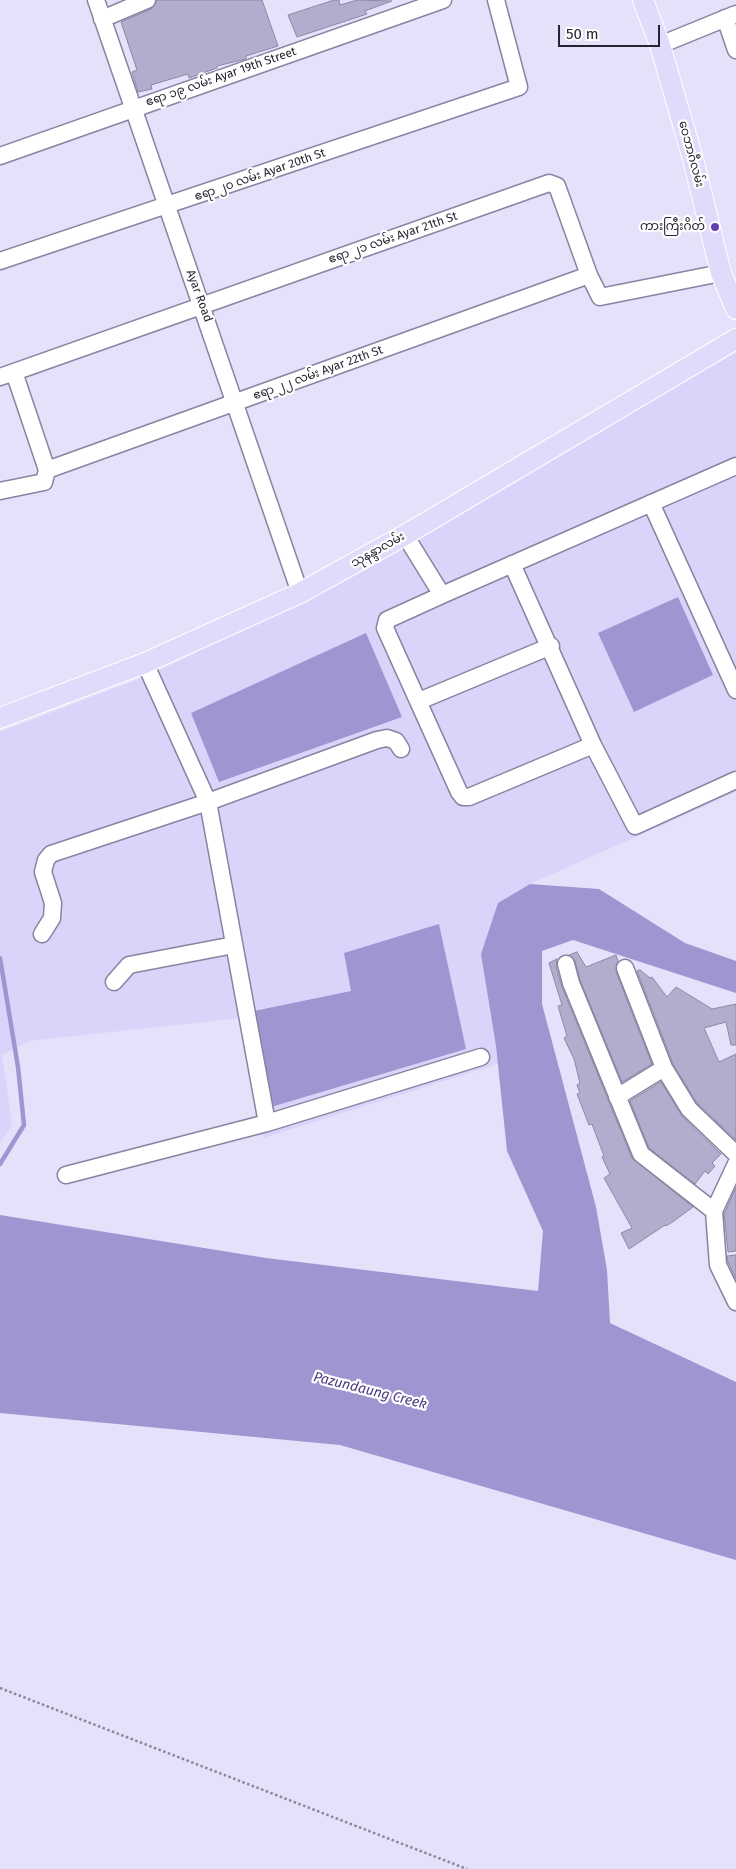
<!DOCTYPE html>
<meta charset="utf-8">
<style>
body{margin:0}
#map{position:relative;width:736px;height:1869px;overflow:hidden;background:#e4e1fb;font-family:"Fira Sans",sans-serif}
canvas{display:block}
.scale{position:absolute;left:558px;top:25px;width:102px;height:22px;box-sizing:border-box;border:2px solid #25232f;border-top:0;padding-left:6px;font-size:15px;line-height:18px;white-space:nowrap;color:#25232f;-webkit-text-stroke:4px #fff;paint-order:stroke}
</style>
<div id="map">
<canvas width="736" height="1869"></canvas>
<div class="scale">50 m</div>
</div>
<script>
const g = document.querySelector('canvas').getContext('2d');
g.lineJoin = 'round';
function fillPath(path, color) { g.fillStyle = color; g.fill(path, 'evenodd'); }
const toPath = rows => new Path2D(rows.map(r => 'M' + r).join(''));
function trace(path, color, width, dash) { g.strokeStyle = color; g.lineWidth = width; g.lineCap = dash ? 'butt' : 'round'; g.setLineDash(dash || []); g.stroke(path); }
function drawText(font, color, halo, rows, align = 'center') {
  g.font = font + ' "Fira Sans","Noto Sans Myanmar",sans-serif'; g.lineWidth = 4.5; g.setLineDash([]); g.textBaseline = 'middle'; g.strokeStyle = halo; g.fillStyle = color; for (const [text, x, y, turn = 0] of rows) {
    g.save(); g.translate(x, y); g.rotate((+turn || 0) * Math.PI / 180); g.textAlign = isNaN(turn) ? turn : align; if (halo) g.strokeText(text, 0, 0); g.fillText(text, 0, 0); g.restore();
  }
}
fillPath(toPath([
 [736,350,736,792,530,884,498,903,498,1064,263,1138,240,1018,29,1041,2,1055,12,1124,0,1144,0,732,152,674,304,599]
]), '#dad4fb');
fillPath(toPath([
 [678,597,713,675,634,712,598,633],
 [366,633,402,717,219,782,191,713],
 [530,884,599,889,685,943,736,961,736,993,573,940,542,951,542,1004,596,1207,607,1270,610,1323,736,1382,736,1560,340,1445,0,1413,0,1215,266,1258,538,1291,543,1231,507,1151,496,1046,481,954,498,903],
 [439,924,466,1049,271,1107,254,1011,351,991,344,953]
]), '#a095d1');
trace(toPath([
 [0,958,18,1067,24,1125,0,1164]
]), '#a095d1', 4.5);
const building = toPath([
 [157,0,262,0,278,46,246,56,246,59,217,66,217,68,189,78,188,74,151,85,152,89,138,92,132,72,137,70,121,22,151,9,157,0],
 [334,0,339,0,340,5,357,0,392,1,365,11,367,14,297,37,288,15,334,0],
 [577,952,586,967,616,955,618,961,616,972,652,1064,622,1082,580,980,575,961,569,955,577,952],
 [557,959,556,967,562,987,632,1158,693,1207,674,1221,666,1226,665,1225,629,1249,621,1233,632,1228,604,1178,610,1174,602,1157,604,1156,592,1124,589,1125,577,1094,580,1093,577,1085,580,1083,574,1059,564,1038,567,1036,558,1006,562,1005,549,963,557,959],
 [640,970,650,978,652,977,667,997,676,987,712,1009,736,1004,736,1045,731,1045,726,1022,704,1028,719,1062,736,1054,736,1140,697,1103,673,1064,637,971,640,970],
 [661,1082,682,1116,721,1154,712,1163,715,1166,708,1174,705,1171,695,1184,649,1148,630,1101,661,1082],
 [736,1188,736,1251,728,1252,724,1214,736,1188],
 [736,1255,736,1279,728,1262,727,1256,736,1255]
]);
fillPath(building, '#b2adcc');
trace(building, '#8c88a5', 1);
const minor = toPath([
 [96,0,300,593],
 [725,18,736,50],
 [102,19,147,0],
 [660,45,736,14],
 [0,156,443,0],
 [0,261,519,87,496,0],
 [0,377,549,183,557,186,589,275,600,297,721,273],
 [47,470,589,275],
 [0,491,44,482,47,470,14,372],
 [651,503,736,690],
 [405,535,442,595,736,466],
 [512,564,593,745,635,826,736,780],
 [442,595,387,620,385,628,459,792,463,797,469,797,593,745],
 [145,663,208,802,267,1123],
 [419,701,551,646],
 [42,934,52,918,53,903,43,872,46,860,51,854,208,802,377,740,387,738,396,741,401,749],
 [566,964,571,983,641,1154,714,1211],
 [625,968,664,1068,689,1109,736,1154],
 [114,982,129,965,234,945],
 [617,1097,664,1068],
 [736,1164,714,1211,718,1265,736,1302],
 [66,1175,267,1123,481,1057]
]);
const major = toPath([
 [643,0,660,45,693,159,721,273,736,309],
 [0,718,145,663,300,593,405,535,736,339]
]);
trace(minor, '#8883a0', 19);
trace(major, '#fff', 22);
trace(toPath([
 [0,1688,467,1869]
]), '#89879a', 2.5, [2.5, 2.5]);
trace(minor, '#fff', 16);
trace(major, '#e0dbfa', 20);
for (const [x, y, r, color] of [
 [715,227,5,"#633eb6"]
]) { const dot = new Path2D(); dot.arc(x, y, r, 0, 2 * Math.PI); g.fillStyle = color; g.fill(dot); trace(dot, '#fff', 2); }
drawText('12px', '#25232f', '#fff', [
 ["ဧရာ ၁၉ လမ်း Ayar 19th Street",221,77,-19],
 ["ဝေဘာဂီလမ်း",691,154,75],
 ["ဧရာ ၂၀ လမ်း Ayar 20th St",260,175,-19],
 ["ဧရာ ၂၁ လမ်း Ayar 21th St",393,238,-19],
 ["Ayar Road",199,296,70],
 ["ဧရာ ၂၂ လမ်း Ayar 22th St",318,373,-20],
 ["သုနန္ဒာလမ်း",378,550,-29]
]);
drawText('12px', '#25232f', '#fff', [
 ["ကားကြီးဂိတ်",705,227]
], 'right');
drawText('italic 14px', '#4b3880', '#fff', [
 ["Pazundaung Creek",370,1391,14]
]);
</script>
